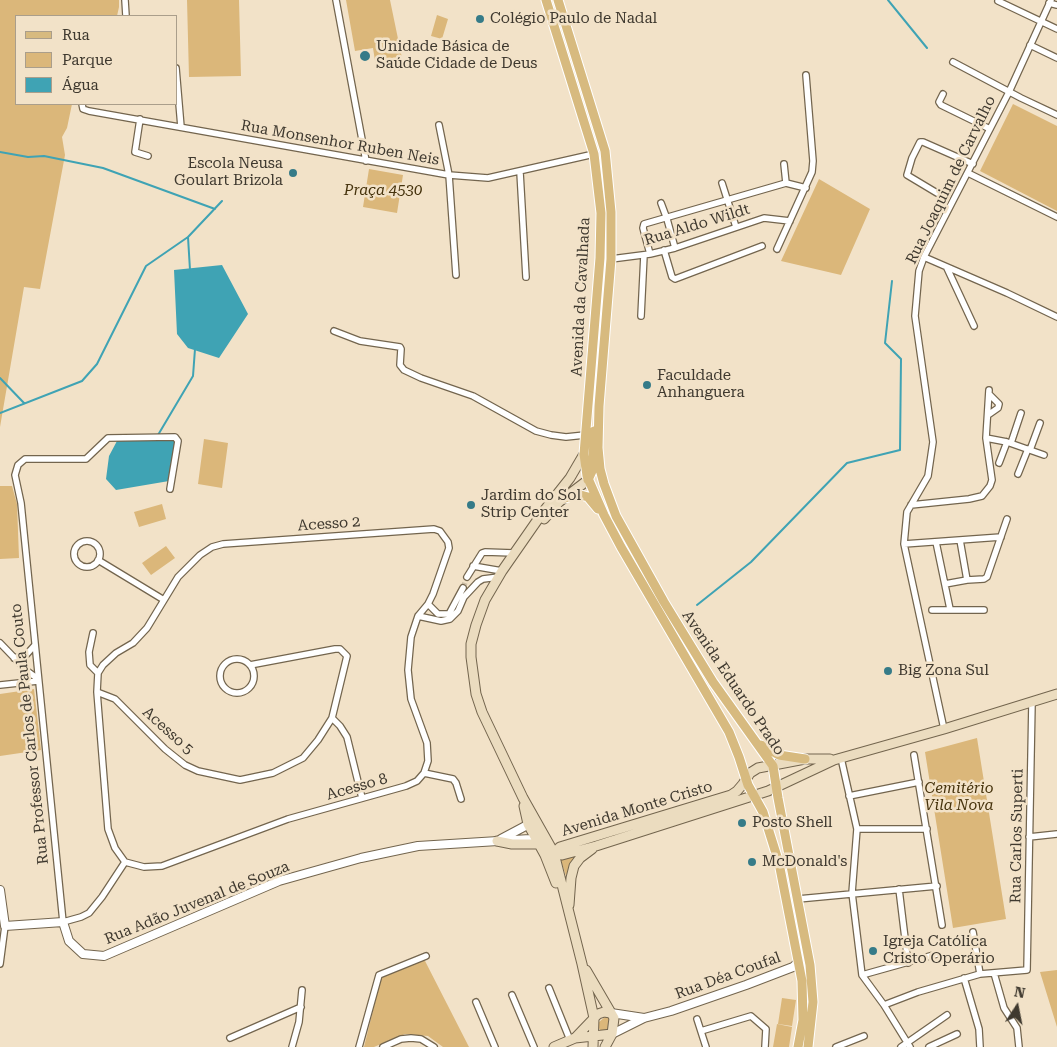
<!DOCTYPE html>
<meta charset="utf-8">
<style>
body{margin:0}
#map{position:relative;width:1057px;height:1047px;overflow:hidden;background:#f2e2c8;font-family:"Roboto Serif",serif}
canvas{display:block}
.legend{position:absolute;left:15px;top:15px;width:162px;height:90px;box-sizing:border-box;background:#f2e2c8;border:1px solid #aa9e8b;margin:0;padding:6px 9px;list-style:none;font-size:15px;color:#3f392f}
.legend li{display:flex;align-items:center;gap:10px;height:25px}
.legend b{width:25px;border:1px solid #aa9e8b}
.north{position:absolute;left:992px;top:982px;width:50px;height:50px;-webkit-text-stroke:4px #f2e2c8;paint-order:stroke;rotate:11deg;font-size:14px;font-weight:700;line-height:20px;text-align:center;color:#3f392f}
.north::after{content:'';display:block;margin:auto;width:18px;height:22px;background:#3f392f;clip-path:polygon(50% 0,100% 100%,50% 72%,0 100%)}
</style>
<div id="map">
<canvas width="1057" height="1047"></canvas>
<ul class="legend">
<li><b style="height:6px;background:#d7ba7f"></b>Rua</li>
<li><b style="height:14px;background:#dbb77a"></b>Parque</li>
<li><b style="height:14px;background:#3fa3b4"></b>Água</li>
</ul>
<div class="north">N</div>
</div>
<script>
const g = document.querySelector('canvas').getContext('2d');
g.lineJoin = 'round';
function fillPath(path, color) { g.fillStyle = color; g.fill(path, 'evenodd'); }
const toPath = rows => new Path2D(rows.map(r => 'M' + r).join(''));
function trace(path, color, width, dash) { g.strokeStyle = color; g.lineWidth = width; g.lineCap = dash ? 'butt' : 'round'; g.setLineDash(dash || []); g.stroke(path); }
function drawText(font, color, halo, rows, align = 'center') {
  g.font = font + ' "Roboto Serif",serif'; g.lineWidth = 5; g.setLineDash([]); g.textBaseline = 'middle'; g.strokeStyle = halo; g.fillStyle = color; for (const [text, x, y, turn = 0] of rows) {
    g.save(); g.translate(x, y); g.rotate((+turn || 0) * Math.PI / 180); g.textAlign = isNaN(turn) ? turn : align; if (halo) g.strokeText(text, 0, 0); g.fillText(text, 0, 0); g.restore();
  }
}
fillPath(toPath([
 [0,0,119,0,119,7,117,16,16,16,16,104,72,104,67,128,62,137,65,155,40,289,24,287,0,427],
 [187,0,239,0,241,76,189,77],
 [346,0,390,0,403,63,376,67,373,48,355,51],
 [437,15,448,19,442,39,431,36],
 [1013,104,1057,126,1057,211,980,171],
 [369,169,403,175,397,213,363,207],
 [819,179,870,209,841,275,781,261],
 [204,439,228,443,222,488,198,484],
 [0,486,12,486,17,504,19,558,0,559],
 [162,504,166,519,139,527,134,512],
 [166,546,175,558,151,575,142,563],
 [34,689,41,750,0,756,0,694],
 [977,738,1006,919,953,928,925,752],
 [579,853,567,879,560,858],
 [424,959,469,1047,443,1047,428,1036,405,1034,374,1047,364,1047,381,978],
 [1057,970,1057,1027,1040,972],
 [782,998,796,1000,792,1026,778,1024],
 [605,1017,610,1018,611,1030,601,1031,598,1027,599,1022],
 [777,1024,792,1027,789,1047,773,1047]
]), '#dbb77a');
fillPath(toPath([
 [222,265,248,314,219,358,188,348,177,334,174,270],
 [176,440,169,481,116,490,106,479,109,456,117,441]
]), '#3fa3b4');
trace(toPath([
 [888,0,927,48],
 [0,152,28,157,44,156,103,168,215,209],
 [188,237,190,270],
 [0,378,24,403],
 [0,413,82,381,97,364,146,266,188,237,222,201],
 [158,435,193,376,195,349],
 [697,605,751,562,847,463,900,450,901,359,885,343,892,281]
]), '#3fa3b4', 2);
trace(toPath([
 [463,588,467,577]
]), '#cec0a9', 5.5, [5.5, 3]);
const minor = toPath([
 [125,0,126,16],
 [336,0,366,161],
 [998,1,1057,29],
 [1049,3,1057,5],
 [1030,45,1057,58],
 [953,62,1021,98,1057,115],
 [176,68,181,127],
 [943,94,939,102,941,105,990,129],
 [82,104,83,109,89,111,449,175,488,178,594,154],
 [140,119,135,152,148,156],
 [439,125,449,175,456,275],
 [784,164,786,183],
 [520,172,526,277],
 [968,173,1057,217],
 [722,183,736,227],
 [937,193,907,175,912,158,920,142,923,142,973,164],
 [661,203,667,219,675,248],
 [777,249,812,172,813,161,806,75],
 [664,250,672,277,675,279,762,246],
 [650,254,643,228,644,224,786,183,806,188],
 [924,257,1007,293,1057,317],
 [611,259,650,254,675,248,764,218,790,221],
 [947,268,974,326],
 [641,316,644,255],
 [334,331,360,341,400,347,401,349,400,365,404,370,421,378,473,396,536,431,551,435,566,437,585,435],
 [988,415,998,408,999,404,989,394],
 [986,438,1007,442,1044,455],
 [1011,443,1021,413],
 [1030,450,1040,423],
 [999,463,1007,442],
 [1018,474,1028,449],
 [911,505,969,499,982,496,990,486,992,480,986,438,989,390],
 '74 554a13 13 0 1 1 26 0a13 13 0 1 1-26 0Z',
 [936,542,950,609],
 [904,544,1001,537],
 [98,560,164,600],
 [473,566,502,571],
 [467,577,482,553,485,552,514,553],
 [967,580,984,579,987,577,1007,519],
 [945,584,967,580,960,540],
 [428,604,438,614,449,614,463,588],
 [932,610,984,610],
 [418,616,441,621,450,619,458,611,464,597,478,582,483,579,499,577],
 [93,633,89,652,90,665,98,673],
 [0,643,27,671,38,679],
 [14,658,26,655,35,645],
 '220 676a17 17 0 1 1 34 0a17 17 0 1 1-34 0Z',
 [0,685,38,681],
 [97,692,98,673,103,665,116,653,133,643,147,628,178,577,200,555,212,547,223,544,434,529,440,531,448,542,449,548,433,594,428,604,418,616,411,637,408,670,411,699,427,743,428,761,424,773,417,781,406,786,288,819,162,866,144,867,125,862],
 [332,718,340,726,347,737,362,798],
 [944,729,904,544,907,512,928,476,933,442,915,316,919,271,924,257,1009,92,1051,0],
 [914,755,942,925],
 [841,758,857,829,852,893,862,975,884,1005,910,1047],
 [424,773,453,779,456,783,461,799],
 [849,796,919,782],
 [857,829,927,829],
 [1029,837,1057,834],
 [125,862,102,897,89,913,81,917,63,922,21,503,15,475,18,465,25,459,86,459,108,438,175,437,178,441,170,489],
 [125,862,115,848,108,829,97,692,115,699,165,749,185,765,198,771,240,780,273,773,303,758,318,740,332,718,347,656,340,649,335,649,250,665],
 [899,889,908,963],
 [798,899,937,886],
 [973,932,980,974],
 [0,964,5,926],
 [994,973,1004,1008,1017,1028,1019,1047],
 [862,975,937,954],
 [964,978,979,1029,980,1047],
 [549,988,570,1040],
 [512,995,534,1047],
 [476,1002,495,1047],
 [884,1005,918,992,980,974,1027,970,1032,702],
 [697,1019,706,1047],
 [701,1031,751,1016,766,1029,765,1047],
 [230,1038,301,1007],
 [292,1047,299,1022,302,990],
 [359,1047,379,975,426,956],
 [383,1047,401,1039,411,1038,421,1039,434,1047],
 [836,1047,864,1036],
 [901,1047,947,1015],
 [929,1047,957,1034]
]);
const tertiary = toPath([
 [501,839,533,822],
 [0,890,5,926,63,922,69,941,83,954,104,956,279,881,361,858,418,846,530,839,535,838,539,835],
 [611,1013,644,1018],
 [612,1034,644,1018,671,1011,746,985,793,967,802,959,806,946]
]);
const secondary = toPath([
 [584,454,570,478,543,512,502,571,485,600,476,625,471,644,471,657,476,694,482,712,523,798,554,853,582,964,594,1018,593,1047],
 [544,519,559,502,588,480],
 [524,806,528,824,545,855,556,883],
 [497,841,512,844,540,844],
 [541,846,550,852,562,855,596,846,768,791,834,760,944,729,1057,694],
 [554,853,560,847,731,795,737,791,743,784,750,773,758,768,805,759,830,759],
 [569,905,571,878,574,866,580,858,592,849],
 [586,970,614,1018,612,1034,605,1047],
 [575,1038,598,1014,604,1012,611,1013],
 [554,1047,575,1038,612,1034]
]);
const primary = toPath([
 [546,0,594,154,601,213,600,258,584,454,587,476,604,515,621,547,729,732,739,757,748,785,763,812,779,863,802,981,803,1020,798,1047],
 [558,0,605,151,611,212,611,259,599,406,598,448,600,469,604,484,616,516,664,602,713,682,773,766,778,798,810,965,813,1002,808,1047],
 [588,480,593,469,594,431],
 [565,498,577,494,588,497,598,509],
 [761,745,779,755,805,759]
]);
trace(minor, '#73654e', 8);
trace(tertiary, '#73654e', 10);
trace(secondary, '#73654e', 11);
trace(primary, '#fff', 11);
trace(minor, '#fff', 5.5);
trace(tertiary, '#fff', 8);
trace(secondary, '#ebdcbf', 9);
trace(primary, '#d7ba7f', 9);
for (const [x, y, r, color] of [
 [480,19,5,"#367b88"],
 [365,56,6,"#367b88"],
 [293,173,5,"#367b88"],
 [647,385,5,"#367b88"],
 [471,505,5,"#367b88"],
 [888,671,5,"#367b88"],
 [742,823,5,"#367b88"],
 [752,862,5,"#367b88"],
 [873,951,5,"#367b88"]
]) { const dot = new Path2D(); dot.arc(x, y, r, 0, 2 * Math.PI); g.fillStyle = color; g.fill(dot); trace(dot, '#f2e2c8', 2); }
drawText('15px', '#3f392f', '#f2e2c8', [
 ["Colégio Paulo de Nadal",490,19],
 ["Unidade Básica de",376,47],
 ["Saúde Cidade de Deus",376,64],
 ["Escola Neusa",283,164,"right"],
 ["Goulart Brizola",283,181,"right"],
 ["Faculdade",657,376],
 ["Anhanguera",657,393],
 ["Jardim do Sol",481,496],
 ["Strip Center",481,513],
 ["Big Zona Sul",898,671],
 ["Posto Shell",752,823],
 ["McDonald's",762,862],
 ["Igreja Católica",883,942],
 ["Cristo Operário",883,959]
], 'left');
drawText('15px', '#3f392f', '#f2e2c8', [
 ["Rua Monsenhor Ruben Neis",340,143,10],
 ["Rua Joaquim de Carvalho",951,180,-64],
 ["Rua Aldo Wildt",697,225,-17],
 ["Avenida da Cavalhada",581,297,-87],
 ["Acesso 2",329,524,-4],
 ["Avenida Eduardo Prado",733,683,56],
 ["Acesso 5",168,731,42],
 ["Rua Professor Carlos de Paula Couto",30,734,-96],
 ["Acesso 8",357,787,-16],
 ["Avenida Monte Cristo",637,809,-17],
 ["Rua Carlos Superti",1017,836,-89],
 ["Rua Adão Juvenal de Souza",197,903,-22],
 ["Rua Déa Coufal",728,976,-20]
]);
drawText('italic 15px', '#46330d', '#f2e2c8', [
 ["Praça 4530",383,191],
 ["Cemitério",959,789],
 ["Vila Nova",959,806]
]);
</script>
